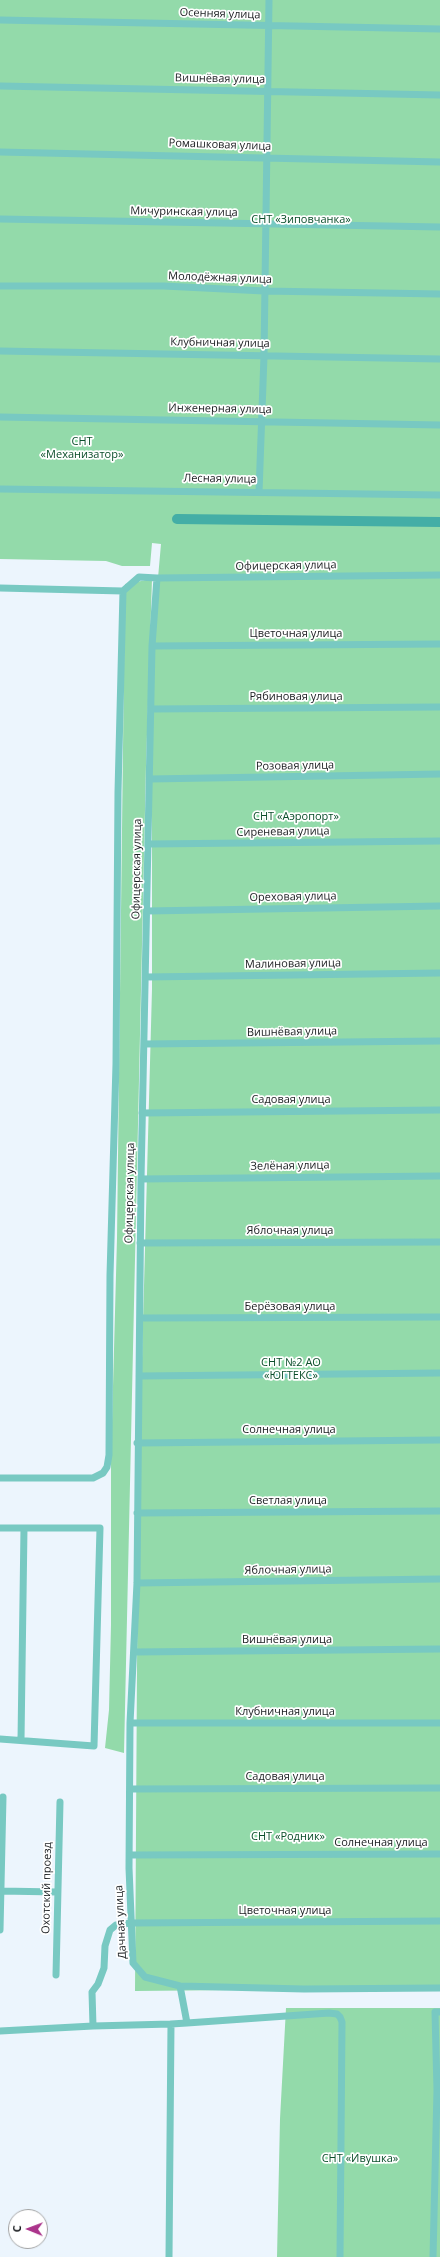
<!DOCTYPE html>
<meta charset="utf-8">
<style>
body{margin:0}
#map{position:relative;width:440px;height:2257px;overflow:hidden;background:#ecf5fd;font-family:"Open Sans",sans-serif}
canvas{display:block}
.north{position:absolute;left:8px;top:2209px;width:40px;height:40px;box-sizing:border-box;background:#fff;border:1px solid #a3a4a5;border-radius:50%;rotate:271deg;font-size:11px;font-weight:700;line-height:16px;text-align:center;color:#191c1f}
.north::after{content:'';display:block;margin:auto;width:14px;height:18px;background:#ab348b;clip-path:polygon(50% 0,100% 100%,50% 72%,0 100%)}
</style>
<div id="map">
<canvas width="440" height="2257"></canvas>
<div class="north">С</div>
</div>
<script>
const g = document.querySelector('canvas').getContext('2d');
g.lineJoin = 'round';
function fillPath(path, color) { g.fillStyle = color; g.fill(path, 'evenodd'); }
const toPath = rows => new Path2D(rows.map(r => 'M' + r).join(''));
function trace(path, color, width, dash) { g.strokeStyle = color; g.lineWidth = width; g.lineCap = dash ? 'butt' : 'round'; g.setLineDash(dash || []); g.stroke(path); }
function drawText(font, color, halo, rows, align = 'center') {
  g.font = font + ' "Open Sans",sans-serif'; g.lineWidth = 3.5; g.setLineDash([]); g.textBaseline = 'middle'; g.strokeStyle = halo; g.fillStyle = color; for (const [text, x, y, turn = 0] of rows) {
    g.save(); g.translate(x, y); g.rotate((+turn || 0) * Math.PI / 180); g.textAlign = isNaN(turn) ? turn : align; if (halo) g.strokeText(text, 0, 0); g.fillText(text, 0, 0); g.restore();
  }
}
fillPath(toPath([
 [0,0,440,0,440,1988,135,1991,138,1508,152,989,152,646,161,544,152,543,150,566,122,566,106,561,0,559],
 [152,579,146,765,124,1753,105,1748,109,1710,111,1625,111,1460,117,1238,125,584],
 [286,2008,440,2008,440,2257,277,2257,280,2119]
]), '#93daaa');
trace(toPath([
 [0,20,440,29],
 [0,86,440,95],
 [0,152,440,162],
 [0,219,440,227],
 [0,286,164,286,264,291,440,294],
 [0,351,440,359],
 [0,417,440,425],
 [0,489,440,495],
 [259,492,264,356,269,0],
 [440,575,157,578,152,646,141,1179,137,1583,130,1723,129,1868,133,1963,145,1977,180,1986,304,1989,440,1988],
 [0,588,123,591],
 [152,646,440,644],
 [151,709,440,707],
 [150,779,440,774],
 [149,844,440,841],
 [147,911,440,906],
 [146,977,440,973],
 [144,1044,440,1041],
 [142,1113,440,1110],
 [141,1179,440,1176],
 [140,1243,440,1242],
 [140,1318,440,1317],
 [139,1376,440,1373],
 [137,1443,440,1440],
 [0,1478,93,1478,103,1473,107,1467,109,1455,110,1275,116,1064,118,792,123,591,139,577,157,578],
 [137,1513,440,1511],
 [0,1528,100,1528,94,1746,0,1739],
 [137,1583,440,1579],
 [135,1652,440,1649],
 [130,1723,440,1723],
 [21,1740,24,1528],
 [130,1789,440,1788],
 [130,1855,440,1854],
 [1,1891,57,1892],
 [0,1930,3,1797],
 [56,1975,60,1802],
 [187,2023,329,2013,337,2014,340,2017,342,2022,340,2257],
 [171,2024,93,2026,92,1992,98,1984,104,1968,105,1946,110,1930,116,1925,131,1923,440,1921],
 [0,2031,93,2026],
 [169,2257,171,2024,187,2023,180,1986],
 [433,2257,437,2090,435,2012,440,2012]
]), '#78c9c2', 7);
trace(toPath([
 [177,519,440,522]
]), '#44aea6', 10);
drawText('11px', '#191c1f', '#fff', [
 ["Осенняя улица",220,14,2],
 ["Вишнёвая улица",220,79,1],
 ["Ромашковая улица",220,145,2],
 ["Мичуринская улица",184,212,1],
 ["Молодёжная улица",220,278,2],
 ["Клубничная улица",220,343,1],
 ["Инженерная улица",220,409,1],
 ["Лесная улица",220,479,1],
 ["Офицерская улица",286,566,-1],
 ["Цветочная улица",296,634],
 ["Рябиновая улица",296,697],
 ["Розовая улица",295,766,-1],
 ["Сиреневая улица",283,832,-1],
 ["Офицерская улица",137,869,-89],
 ["Ореховая улица",293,897,-1],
 ["Малиновая улица",293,964,-1],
 ["Вишнёвая улица",292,1032,-1],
 ["Садовая улица",291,1100],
 ["Зелёная улица",290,1166,-1],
 ["Офицерская улица",130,1193,-89],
 ["Яблочная улица",290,1231],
 ["Берёзовая улица",290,1307],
 ["Солнечная улица",289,1430],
 ["Светлая улица",288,1501],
 ["Яблочная улица",288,1570,-1],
 ["Вишнёвая улица",287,1640],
 ["Клубничная улица",285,1712],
 ["Садовая улица",285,1777],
 ["Солнечная улица",381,1843],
 ["Охотский проезд",47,1888,-89],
 ["Цветочная улица",285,1911],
 ["Дачная улица",121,1922,-93]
]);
drawText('11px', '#0a4e2a', '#fff', [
 ["СНТ «Зиповчанка»",301,220],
 ["СНТ",82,442],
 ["«Механизатор»",82,455],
 ["СНТ «Аэропорт»",296,817],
 ["СНТ №2 АО",291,1363],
 ["«ЮГТЕКС»",291,1376],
 ["СНТ «Родник»",288,1837],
 ["СНТ «Ивушка»",360,2159]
]);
</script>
